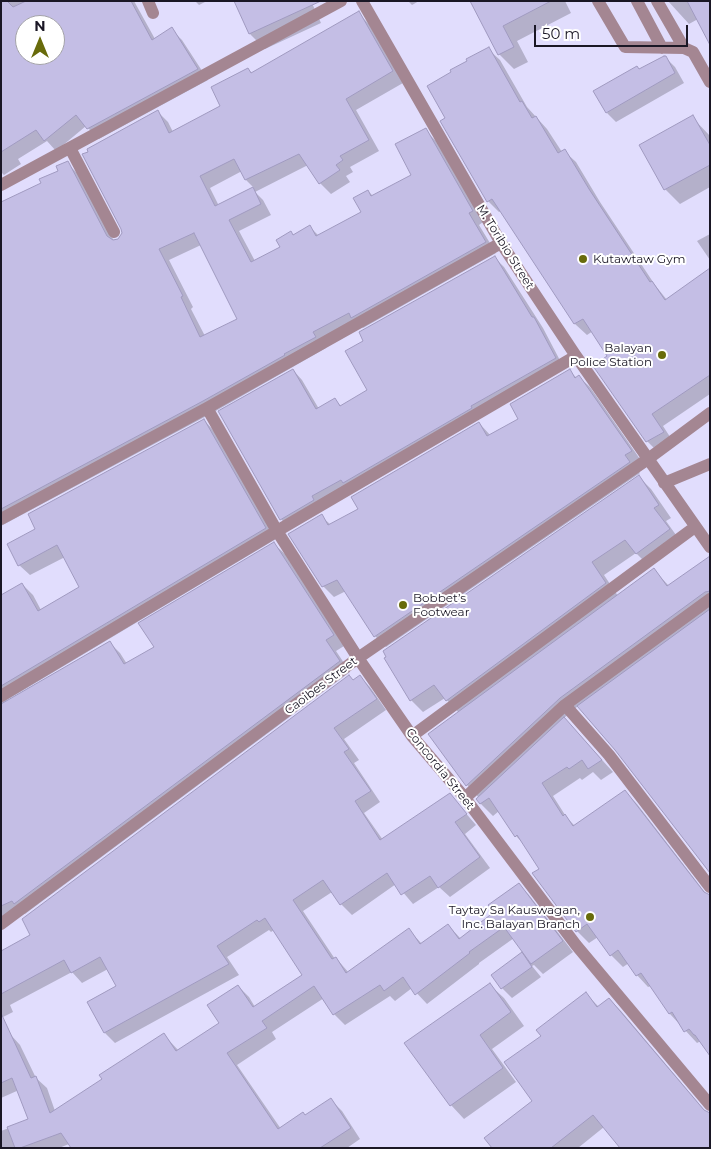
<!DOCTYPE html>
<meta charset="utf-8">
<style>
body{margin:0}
#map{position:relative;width:711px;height:1149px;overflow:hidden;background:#e1ddfd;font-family:Montserrat,sans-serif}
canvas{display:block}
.frame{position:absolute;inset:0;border:2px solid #1a1725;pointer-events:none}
.north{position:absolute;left:15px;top:15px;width:50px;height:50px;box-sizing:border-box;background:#fff;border:1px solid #a3a2a8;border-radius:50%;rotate:0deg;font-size:14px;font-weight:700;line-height:20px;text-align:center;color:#1a1725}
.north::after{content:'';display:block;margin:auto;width:18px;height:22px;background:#686b0b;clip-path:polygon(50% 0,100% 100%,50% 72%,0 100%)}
.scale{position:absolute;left:534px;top:25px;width:154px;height:22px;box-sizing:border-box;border:2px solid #1a1725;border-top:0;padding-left:6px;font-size:15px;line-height:18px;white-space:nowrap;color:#1a1725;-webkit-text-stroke:4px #fff;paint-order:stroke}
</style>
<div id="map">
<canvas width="711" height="1149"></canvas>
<div class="frame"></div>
<div class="north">N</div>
<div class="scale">50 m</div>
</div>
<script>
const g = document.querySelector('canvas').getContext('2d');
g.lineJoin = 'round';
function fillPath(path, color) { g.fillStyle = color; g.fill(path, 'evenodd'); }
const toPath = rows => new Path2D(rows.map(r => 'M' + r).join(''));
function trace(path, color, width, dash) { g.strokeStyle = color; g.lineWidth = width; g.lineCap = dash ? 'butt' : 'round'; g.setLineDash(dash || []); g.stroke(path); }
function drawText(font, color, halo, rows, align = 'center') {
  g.font = font + ' Montserrat,sans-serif'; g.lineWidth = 4; g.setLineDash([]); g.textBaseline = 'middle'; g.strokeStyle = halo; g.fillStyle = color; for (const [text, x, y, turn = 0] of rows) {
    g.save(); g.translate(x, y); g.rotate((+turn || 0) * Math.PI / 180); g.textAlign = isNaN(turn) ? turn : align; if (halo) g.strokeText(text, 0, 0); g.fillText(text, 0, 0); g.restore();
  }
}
fillPath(toPath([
 [1,1,134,1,155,39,171,29,182,40,208,80,99,139,86,126,56,151,47,141,18,159,21,164,4,175,1,172],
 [25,25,55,25,55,55,25,55],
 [195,1,207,1,199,5],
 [235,1,311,1,321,23,265,49,250,34],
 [408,1,419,1,412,5],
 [471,1,565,1,571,13,517,41,528,62,514,69,499,54],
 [668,1,710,1,698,19,689,24],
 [358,13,369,24,403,83,356,110,379,151,350,167,353,172,346,176,350,182,331,194,320,183,308,165,255,192,263,200,271,215,239,231,255,261,281,248,294,236,310,227,319,236,362,212,368,191,373,196,413,175,425,130,436,141,483,222,479,225,496,253,363,328,359,324,323,343,326,348,214,412,1,526,1,203,43,184,60,171,67,163,78,174,114,241,119,240,123,233,157,111,168,122,173,132,222,106,248,69,253,74],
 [242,171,246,180,254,188,219,206,210,188],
 [201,245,238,319,205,336,191,309,193,307,169,260],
 [488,49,500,60,527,107,547,129,562,152,564,151,576,162,600,202,655,285,667,300,710,270,710,394,663,426,674,443,659,453,647,441,595,366,609,356,593,331,587,335,575,324,501,211,499,212,488,201,447,119],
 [665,57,675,67,684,83,616,122,607,113,640,70],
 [692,117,710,136,710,187,680,204,665,189,641,146],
 [710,234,710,260,697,241],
 [494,257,504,267,543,328,564,368,290,529,281,519,293,370,302,380,319,409,335,400,342,407,369,391,365,341],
 [569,371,577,378,579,377,590,387,642,462,635,466,640,473,386,647,375,636,346,591,334,597,323,586,290,534,321,516,331,525,360,509,479,423,491,436,520,420],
 [204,420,214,431,276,539,7,700,5,705,109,642,120,653,127,664,155,648,274,544,285,554,344,646,336,651,350,672,25,914,22,911,1,922,1,618,22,584,33,595,41,610,81,588,65,557,30,575,19,565,37,530],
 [639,477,651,489,671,518,666,521,681,542,649,566,636,553,604,575,618,596,654,570,669,586,710,558,710,871,616,749,578,706,564,718,613,772,601,780,593,772,582,780,580,778,553,796,567,818,575,826,625,792,637,804,707,895,701,1041,697,1043,670,1014,651,986,648,987,637,975,629,963,623,967,611,955,598,937,589,943,577,931,525,845,516,836,499,811,493,816,481,804,478,799,479,798,467,785,430,735,459,713,445,698,423,712,411,700],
 [360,677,370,687,386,710,344,739,359,760,354,763,380,802,364,813,383,840,450,795,476,825,465,834,490,868,450,897,439,887,413,904,396,884,352,915,341,904,332,892,303,911,335,959,336,958,349,973,409,930,422,944,448,925,461,939,496,913,519,885,529,895,573,952,543,974,534,965,532,966,541,977,512,998,502,988,493,975,522,954,529,962,530,961,514,938,479,963,479,964,427,1004,412,988,395,1001,390,996,345,1025,334,1014,324,998,272,1032,276,1039,237,1065,281,1129,306,1116,331,1100,342,1111,360,1139,347,1148,204,1148,69,1144,59,1148,1,1148,1,1131,30,1120,19,1090,1,1098,1,1038,10,1034,20,1045,36,1078,47,1088,55,1111,103,1079,164,1035,179,1051,221,1023,238,986,249,997,255,1007,304,975,274,930,271,932,269,930,227,957,239,975,115,1043,105,1033,117,987,108,969,82,983,72,972,10,1005,13,1012,1,1018,1,952,32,935],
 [490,985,504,998,524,1026,492,1049,516,1082,464,1119,451,1105],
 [586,994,599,1007,609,999,621,1011,706,1112,710,1148,619,1148,621,1147,604,1127,578,1148,494,1148,534,1101,542,1036]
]), '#0003');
const building = toPath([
 [1,1,7,1,13,7,26,1,131,1,152,40,172,27,198,69,87,129,76,115,44,141,36,130,1,152,1,1],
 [25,25,55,25,55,55,25,55,25,25],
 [234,1,321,1,249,34,234,1],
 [470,1,551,1,503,26,514,47,498,55,470,1],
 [687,1,710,1,710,45,687,1],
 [359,11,393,71,346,99,369,140,340,156,343,160,336,165,340,170,319,184,299,154,245,180,234,159,200,176,215,206,253,187,261,204,229,220,251,262,280,247,276,240,291,231,293,235,310,225,316,236,361,212,353,198,368,190,371,196,411,175,395,144,426,128,473,211,469,213,486,242,351,318,349,313,313,332,316,337,284,354,285,355,203,401,1,509,1,202,41,183,39,179,58,171,56,166,68,161,107,236,113,240,118,239,122,233,121,229,82,154,88,152,87,149,158,110,169,133,220,106,211,87,248,68,251,73,359,11],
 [194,233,237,319,200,337,181,297,183,296,159,249,194,233],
 [489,47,520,102,522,101,532,118,536,116,558,153,565,149,589,189,650,282,652,281,665,300,710,268,710,375,652,414,664,432,646,442,593,366,607,356,583,319,574,324,492,199,487,202,440,121,445,118,427,86,451,72,450,70,467,61,466,59,489,47],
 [664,56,666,56,675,73,606,113,593,91,637,66,639,69,664,56],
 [693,115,710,145,710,165,664,190,639,145,693,115],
 [495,256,532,317,534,317,556,358,471,406,472,408,343,483,341,480,312,496,314,500,280,520,218,411,293,369,316,409,335,398,340,406,367,390,345,351,363,341,359,332,495,256],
 [570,369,575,378,579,375,632,451,625,455,630,462,374,637,337,580,322,587,288,534,322,514,328,525,358,509,351,497,479,422,487,436,518,419,510,404,570,369],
 [204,419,266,528,1,686,1,595,22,583,38,611,79,587,57,545,18,566,7,544,35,529,28,514,204,419],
 [639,475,659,505,654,508,670,529,636,554,625,540,592,562,606,583,446,701,434,685,410,701,384,658,386,657,383,651,639,475],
 [274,542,334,635,326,640,340,661,14,904,12,901,1,906,1,704,110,641,124,664,154,647,138,623,274,542],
 [710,556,710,591,705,592,560,698,466,786,428,734,654,568,667,586,710,556],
 [710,609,710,873,615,750,577,706,710,609],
 [349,675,353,680,360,675,377,699,334,728,349,749,344,752,371,791,355,801,380,840,450,793,467,814,455,822,480,857,438,888,430,876,401,895,387,873,340,905,323,880,293,900,332,959,336,957,346,973,409,928,420,944,448,924,459,939,494,912,488,905,519,883,563,941,531,964,504,927,469,952,470,953,415,995,403,977,384,991,380,985,333,1015,314,986,262,1021,267,1028,227,1053,278,1129,303,1112,305,1115,331,1098,351,1128,320,1148,71,1148,61,1133,20,1148,15,1148,7,1127,28,1119,12,1078,1,1083,1,1013,31,1078,36,1076,50,1113,102,1079,99,1075,164,1033,176,1051,219,1023,207,1005,238,985,253,1007,302,975,265,918,259,922,257,920,217,946,229,964,104,1033,87,1002,116,986,100,957,71,973,64,960,1,994,1,951,30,935,22,919,349,675],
 [564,717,602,760,588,769,582,760,569,769,567,767,542,783,563,816,565,814,573,826,625,790,704,892,710,895,710,1056,695,1035,694,1035,689,1029,684,1032,672,1012,669,1014,641,973,636,976,618,950,610,956,587,924,576,932,532,873,539,869,517,835,515,837,489,798,480,804,476,799,564,717],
 [522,952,532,967,501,989,491,975,522,952],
 [490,983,511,1012,480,1035,503,1068,450,1106,404,1043,490,983],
 [586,992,597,1007,609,998,704,1110,710,1113,710,1148,620,1148,593,1115,551,1148,492,1148,484,1138,532,1101,504,1062,541,1036,536,1030,586,992]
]);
fillPath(building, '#c4bee5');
trace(building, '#a09ac0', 1);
trace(toPath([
 [148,1,153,13],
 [362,1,501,243,576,356,710,547],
 [598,1,625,47,684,48,693,52,710,82],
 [637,1,662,48],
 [657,1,684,48],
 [70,148,114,232],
 [1,185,341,1],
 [207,408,277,531,358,658,412,736,465,798,576,945,710,1105],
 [664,483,710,464],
 [1,519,207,408,501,243],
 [1,696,277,531,576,356],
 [565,705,609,755,710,887],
 [412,736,695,527],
 [465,798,565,705,710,599],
 [1,924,358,658,648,459,710,413]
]), '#a48692', 12);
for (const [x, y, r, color] of [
 [583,259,5,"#686b0b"],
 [662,355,5,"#686b0b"],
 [403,605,5,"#686b0b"],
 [590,917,5,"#686b0b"]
]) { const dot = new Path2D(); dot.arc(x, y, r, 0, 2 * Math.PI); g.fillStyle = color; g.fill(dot); trace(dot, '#fff', 2); }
drawText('12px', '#1a1725', '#fff', [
 ["M. Toribio Street",505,247,58],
 ["Caoibes Street",321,686,-37],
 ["Concordia Street",440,769,51]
]);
drawText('12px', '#1a1725', '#fff', [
 ["Kutawtaw Gym",593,259],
 ["Balayan",652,348,"right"],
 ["Police Station",652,362,"right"],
 ["Bobbet’s",413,598],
 ["Footwear",413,612],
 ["Taytay Sa Kauswagan,",580,910,"right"],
 ["Inc. Balayan Branch",580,924,"right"]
], 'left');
</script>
